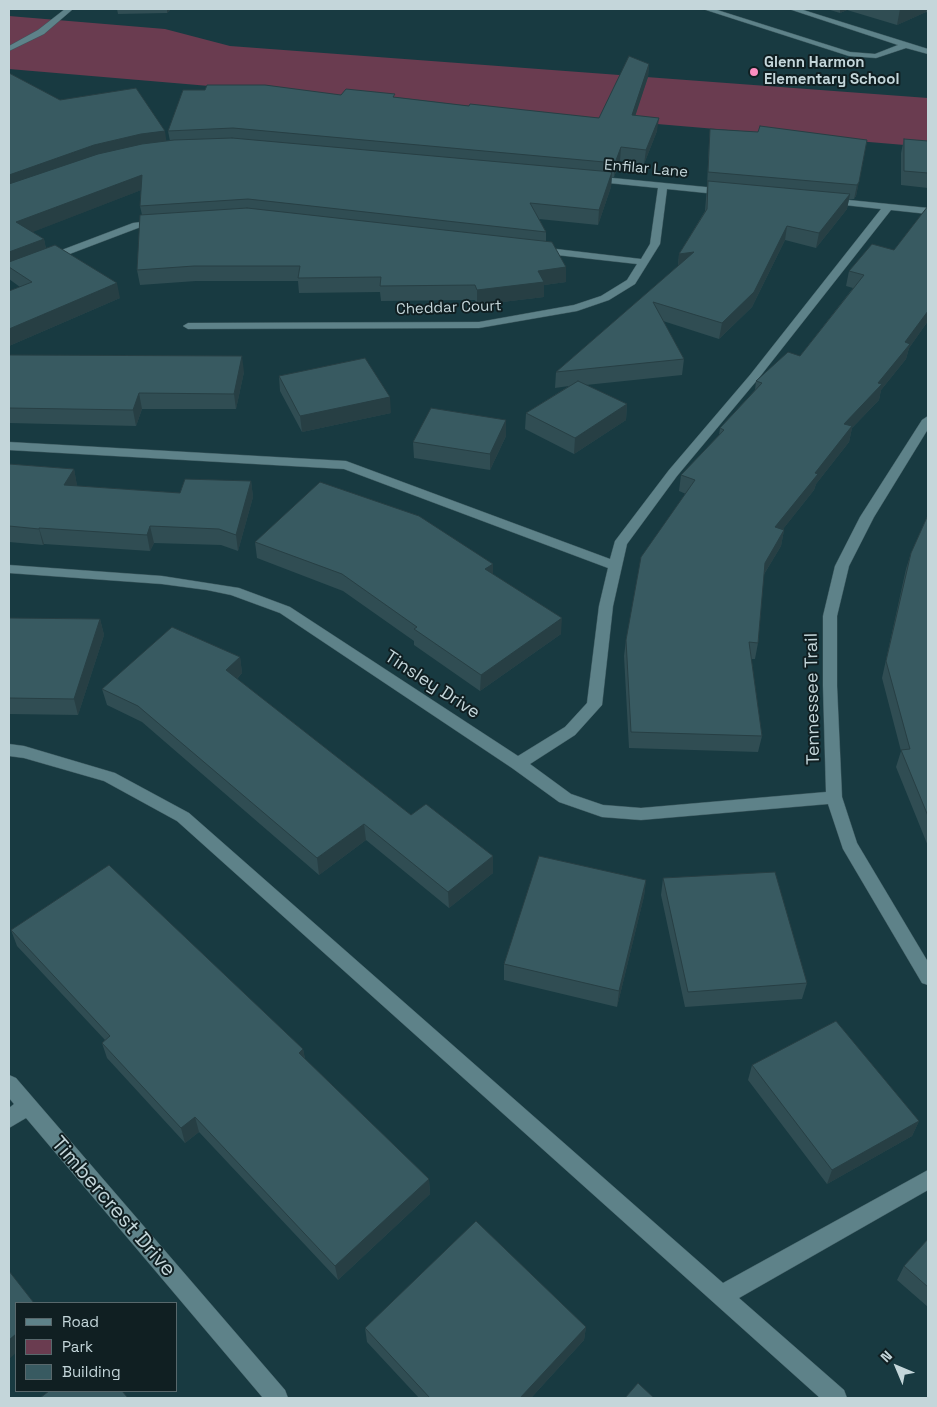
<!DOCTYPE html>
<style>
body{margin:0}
#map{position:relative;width:937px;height:1407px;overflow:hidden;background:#183a41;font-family:"Space Grotesk",sans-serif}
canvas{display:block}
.frame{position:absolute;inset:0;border:10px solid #c4d6da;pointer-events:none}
.legend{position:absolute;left:15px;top:1302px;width:162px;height:90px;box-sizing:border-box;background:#101f22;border:1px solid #58686c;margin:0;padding:6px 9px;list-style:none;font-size:15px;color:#c4d6da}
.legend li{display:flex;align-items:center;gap:10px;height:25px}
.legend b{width:25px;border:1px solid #58686c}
.north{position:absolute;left:872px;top:1342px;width:50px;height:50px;-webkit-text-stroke:4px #101f22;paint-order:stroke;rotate:315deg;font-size:14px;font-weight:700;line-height:20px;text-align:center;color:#c4d6da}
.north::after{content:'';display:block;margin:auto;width:18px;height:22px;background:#c4d6da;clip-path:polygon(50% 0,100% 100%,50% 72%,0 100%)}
</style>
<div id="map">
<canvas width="937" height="1407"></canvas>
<div class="frame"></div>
<ul class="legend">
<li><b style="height:6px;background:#5e8289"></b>Road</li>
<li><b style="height:14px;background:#6a3c50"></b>Park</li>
<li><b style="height:14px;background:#385a61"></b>Building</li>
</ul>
<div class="north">N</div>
</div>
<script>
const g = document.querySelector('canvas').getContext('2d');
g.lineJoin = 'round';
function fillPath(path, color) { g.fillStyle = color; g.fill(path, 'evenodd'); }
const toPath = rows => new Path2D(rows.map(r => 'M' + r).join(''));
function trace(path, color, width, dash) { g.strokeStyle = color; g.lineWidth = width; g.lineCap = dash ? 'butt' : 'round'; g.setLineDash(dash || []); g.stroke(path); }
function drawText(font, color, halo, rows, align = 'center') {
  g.font = font + ' "Space Grotesk",sans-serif'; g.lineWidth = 4; g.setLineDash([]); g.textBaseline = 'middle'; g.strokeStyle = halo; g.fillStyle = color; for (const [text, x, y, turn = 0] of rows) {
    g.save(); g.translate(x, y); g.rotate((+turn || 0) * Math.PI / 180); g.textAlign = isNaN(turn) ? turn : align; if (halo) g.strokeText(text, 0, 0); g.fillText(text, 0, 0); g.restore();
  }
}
fillPath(toPath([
 [9,16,165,29,230,46,928,98,928,147,9,69]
]), '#6a3c50');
const minor = toPath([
 [65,9,73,9,44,34,9,51,9,46,38,30,65,9],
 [703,9,714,9,850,52,875,54,898,45,789,9,800,9,928,49,928,54,906,48,876,58,849,56,703,9],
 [592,176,726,189,731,192,726,195,667,189,660,244,635,284,609,300,577,311,479,328,188,329,183,326,188,323,479,322,574,305,601,296,627,280,637,264,539,253,534,250,539,247,641,259,650,244,658,188,589,181,589,177,592,176],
 [829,198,928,208,928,214,891,210,758,379,677,476,627,544,613,606,602,705,575,735,530,764,571,794,603,805,641,808,826,792,823,686,823,616,835,566,860,517,922,420,928,416,928,429,874,517,849,566,837,616,837,686,842,797,857,843,928,962,928,985,922,983,843,849,828,804,641,820,602,817,559,802,512,768,280,613,231,595,207,590,162,584,9,573,9,565,162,576,239,588,290,607,518,756,565,727,587,703,599,606,608,568,344,469,9,450,9,442,346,461,610,559,615,541,669,470,750,375,881,209,826,203,826,199,829,198],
 [158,220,161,221,161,225,138,228,9,277,9,270,133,223,158,220],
 [9,744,24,746,115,773,189,813,723,1283,928,1170,928,1190,739,1298,844,1390,847,1398,820,1398,177,821,104,781,24,758,9,756,9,744],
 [9,1075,16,1078,285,1390,288,1398,263,1398,26,1118,9,1128,9,1108,14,1104,9,1098,9,1075]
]);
trace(minor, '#3b575d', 1);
fillPath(minor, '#5e8289');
fillPath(toPath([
 [117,9,171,9,167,13,118,14],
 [827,9,928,9,928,13,926,12,897,25,847,10,840,13],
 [649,64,648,77,635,115,657,131,644,164,620,161,614,177,612,177,611,187,598,225,539,219,546,232,546,241,566,282,544,285,544,297,477,305,475,300,381,301,380,292,299,293,298,281,196,281,140,285,137,270,142,215,140,206,141,190,32,232,44,239,46,249,120,298,9,346,9,291,20,287,9,279,9,73,60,100,166,141,170,141,168,131,341,95,395,97,469,106,599,118],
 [710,129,867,140,856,196,854,199,849,199,847,209,816,248,785,240,752,307,719,339,663,321,684,359,682,375,586,385,627,404,626,420,574,454,525,429,526,413,569,386,555,388,556,372,678,266,679,254,705,211,707,186,709,143],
 [904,139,928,141,928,188,901,185,901,153],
 [928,206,928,321,909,348,906,359,881,390,879,400,852,428,849,442,816,484,814,490,783,529,784,530,781,546,763,576,758,643,755,659,751,659,762,736,758,752,629,748,624,656,626,640,686,494,679,491,681,475,719,435,720,428,755,390,756,381,800,356,853,288,846,286,849,271,894,250],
 [9,355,244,372,236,409,142,409,136,426,9,423],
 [279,376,391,413,302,432,280,391],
 [506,436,490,470,414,458,413,442],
 [9,464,74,469,77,486,180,493,251,481,253,497,238,551,221,545,154,543,150,551,44,544,43,545,9,542],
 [928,515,928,846,896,767,901,751,882,678,906,569,911,553],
 [255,542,493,574,561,634,480,691,414,645,414,641,343,591,257,558],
 [9,618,100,619,104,635,78,715,9,714],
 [240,657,242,673,237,679,411,815,493,856,493,873,449,908,366,840,319,875,142,722,107,705,102,689],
 [663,878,807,983,802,999,685,1007,661,895],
 [646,880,644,896,617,1007,504,980,504,964],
 [11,930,303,1049,305,1059,429,1179,430,1194,338,1280,199,1132,185,1143,107,1058,102,1043,105,1040,17,946],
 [752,1065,919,1121,912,1136,827,1184,748,1080],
 [928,1239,928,1307,897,1280,904,1266],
 [586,1327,584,1340,531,1398,419,1398,367,1342,365,1328]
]), '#304d53');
fillPath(toPath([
 [167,9,171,9,167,13],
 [840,9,847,9,847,10,840,13],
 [900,9,927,9,926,12,897,25],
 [649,64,648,77,631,129,632,115],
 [659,118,657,131,644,164,646,150],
 [165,131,167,145,9,190,9,175,94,145,141,134],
 [621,147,620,161,614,177,615,163],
 [612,172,611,187,598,225,599,210],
 [142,175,144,189,20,237,16,222],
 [859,182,856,196,854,199,857,185],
 [850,194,847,209,816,248,819,233],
 [787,226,785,240,752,307,719,339,722,323],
 [44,239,47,254,9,267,9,252],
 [694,252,678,269,679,254],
 [566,267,566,282,544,285,544,297,477,305,477,290,538,271],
 [117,283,120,298,9,346,9,329],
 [928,311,928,321,909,348,906,359,881,390,879,400,852,428,849,442,816,484,814,490,772,543,775,527,815,473,844,424,878,383,905,342],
 [242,356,244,372,236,409,234,394],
 [139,393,142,409,136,426,133,410],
 [390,397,391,413,302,432,300,416],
 [627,404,626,420,574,454,575,438],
 [506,420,506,436,490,470,490,454],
 [74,469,77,485,68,501,64,485],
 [251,481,253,497,238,551,236,535],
 [150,526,154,543,150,551,147,535],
 [39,528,44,544,43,545,39,529],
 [784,530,781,546,761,579,765,563],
 [493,564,493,580,485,569],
 [562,618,561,634,480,691,481,675],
 [100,619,104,635,78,715,74,699],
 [240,657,242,673,229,687,226,670],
 [364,824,366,840,319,875,317,858],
 [493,856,493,873,449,908,448,892],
 [646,880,644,896,617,1007,619,991],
 [303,1049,306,1065,299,1053],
 [195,1117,199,1132,185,1143,181,1128],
 [919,1121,912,1136,827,1184,832,1170],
 [429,1179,430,1194,338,1280,335,1266],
 [586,1327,584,1340,531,1398,520,1398],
 [16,1334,16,1353,9,1359,9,1340]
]), '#273f44');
const building = toPath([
 [629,56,649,64,632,115,659,118,646,150,621,147,615,163,233,128,168,131,183,90,205,90,207,85,265,85,341,95,346,89,395,94,393,97,469,106,470,104,599,118,629,56],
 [9,73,60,100,136,88,165,131,141,134,94,145,9,175,9,73],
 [760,126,867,140,859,182,857,185,708,172,710,129,758,132,760,126],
 [232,138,612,172,599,210,530,203,546,232,248,199,140,206,142,175,16,222,44,239,9,252,9,184,98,154,142,144,174,140,232,138],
 [904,139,928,141,928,173,904,171,904,139],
 [708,181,850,194,819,233,787,226,754,292,722,323,653,302,684,359,556,372,694,252,679,254,707,209,708,181],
 [928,206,928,311,905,342,910,344,878,383,882,384,844,424,852,426,815,473,818,474,775,527,784,530,765,563,758,643,749,642,762,736,631,732,626,640,641,557,695,480,681,475,724,430,720,428,762,383,756,381,788,352,800,356,864,275,849,271,872,244,894,250,928,206],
 [247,208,552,242,566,267,538,271,544,282,477,290,475,285,380,286,381,277,298,278,300,266,194,266,137,270,140,215,247,208],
 [55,245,117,283,9,329,9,291,32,282,9,267,9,262,55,245],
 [9,355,242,356,234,394,139,393,133,410,9,408,9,355],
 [365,358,390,397,300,416,279,376,365,358],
 [578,381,627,404,575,438,526,413,578,381],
 [431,408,506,420,490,454,413,442,431,408],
 [9,464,74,469,64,485,180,493,185,479,251,481,236,535,219,529,150,526,147,535,39,528,39,529,9,526,9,464],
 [320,482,419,516,493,564,485,569,562,618,481,675,414,629,417,627,342,574,255,542,320,482],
 [928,515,928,816,901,750,910,749,886,661,911,553,928,515],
 [9,618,100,619,74,699,9,698,9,618],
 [172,627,240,657,226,670,411,815,426,804,493,856,448,892,364,824,317,858,138,706,102,689,172,627],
 [539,856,646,880,619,991,504,964,539,856],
 [109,865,303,1049,299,1053,429,1179,335,1266,195,1117,181,1128,102,1043,110,1036,11,930,109,865],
 [775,872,807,983,688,992,663,878,775,872],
 [836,1021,919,1121,832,1170,752,1065,836,1021],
 [476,1221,586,1327,520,1398,430,1398,365,1328,476,1221],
 [928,1239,928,1287,904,1266,928,1239],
 [9,1271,34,1303,16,1303,16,1334,9,1340,9,1271],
 [638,1383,654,1398,625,1398,638,1383],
 [49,1391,122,1391,128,1398,40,1398,49,1391]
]);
fillPath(building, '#385a61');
trace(building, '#273f44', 1);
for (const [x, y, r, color] of [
 [754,72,5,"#fd8ec1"]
]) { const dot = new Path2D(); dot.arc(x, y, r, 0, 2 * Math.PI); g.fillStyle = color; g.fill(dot); trace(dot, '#101f22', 2); }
drawText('bold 15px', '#c4d6da', '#101f22', [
 ["Glenn Harmon",764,63],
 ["Elementary School",764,80]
], 'left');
drawText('15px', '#c4d6da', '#101f22', [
 ["Enfilar Lane",646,169,5],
 ["Cheddar Court",449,308,-2]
]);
drawText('18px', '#c4d6da', '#101f22', [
 ["Tinsley Drive",432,685,33],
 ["Tennessee Trail",813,699,-91]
]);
drawText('21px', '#c4d6da', '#101f22', [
 ["Timbercrest Drive",113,1207,49]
]);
</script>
